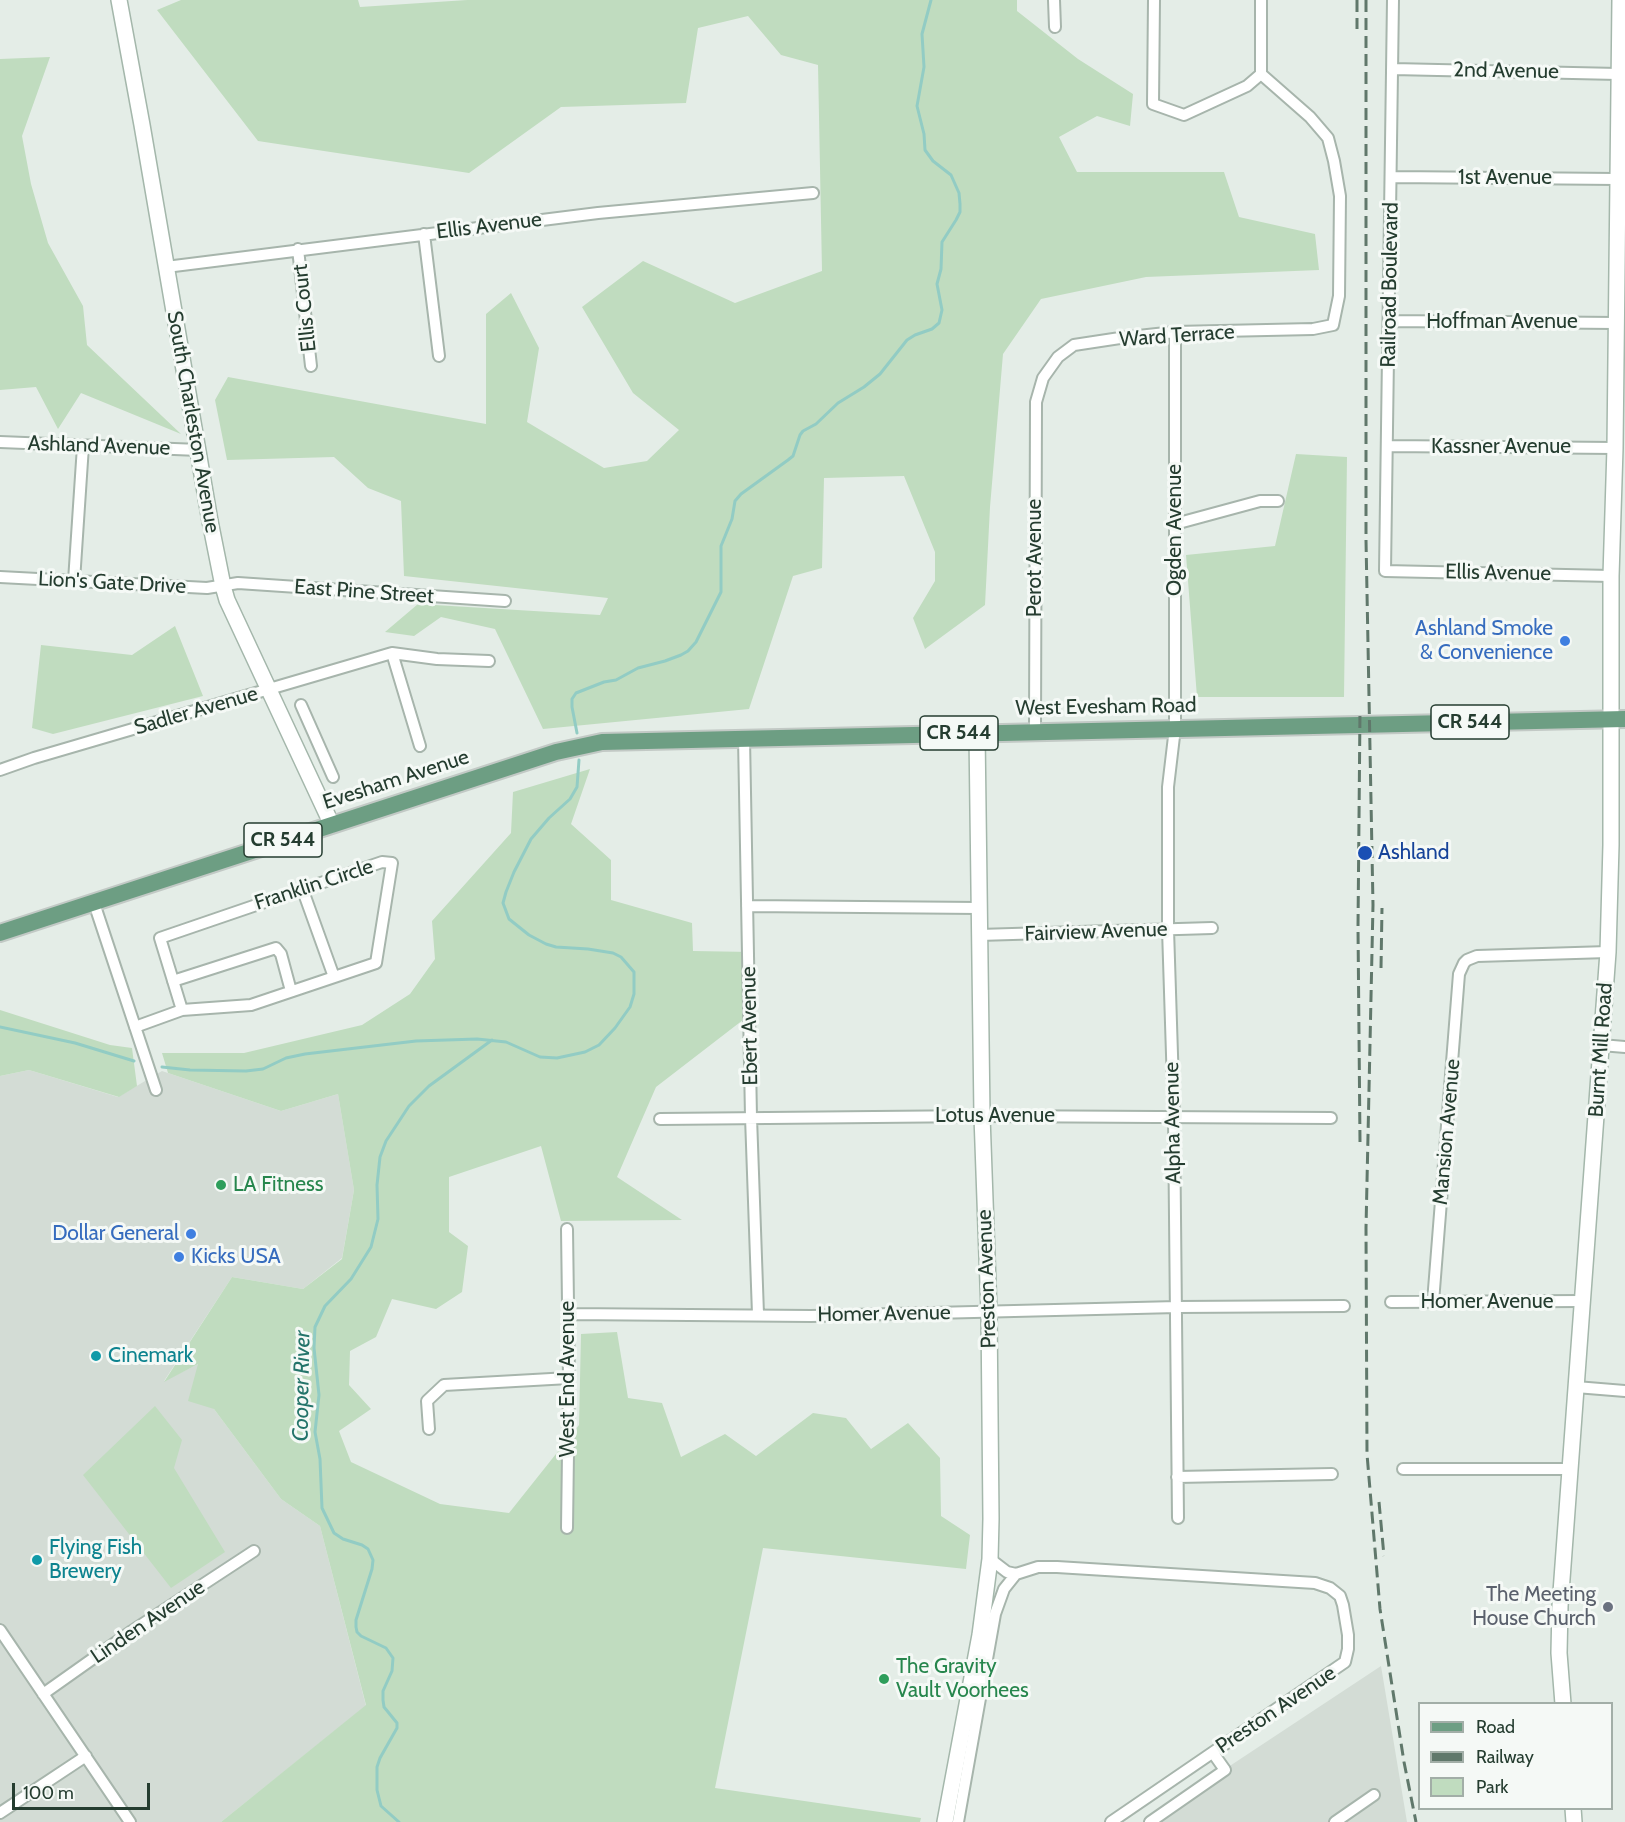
<!DOCTYPE html>
<style>
body{margin:0}
#map{position:relative;width:1625px;height:1822px;overflow:hidden;background:#e4ede7;font-family:Cabin,sans-serif}
canvas{display:block}
.legend{position:absolute;left:1418px;top:1702px;width:195px;height:108px;box-sizing:border-box;background:#f5f9f6;border:2px solid #a2aea7;margin:0;padding:8px 10px;list-style:none;font-size:18px;color:#253d30}
.legend li{display:flex;align-items:center;gap:12px;height:30px}
.legend b{width:30px;border:2px solid #a2aea7}
.scale{position:absolute;left:12px;top:1783px;width:138px;height:27px;box-sizing:border-box;border:3px solid #253d30;border-top:0;padding-left:8px;font-size:18px;line-height:21px;white-space:nowrap;color:#253d30;-webkit-text-stroke:4px #f5f9f6;paint-order:stroke}
</style>
<div id="map">
<canvas width="1625" height="1822"></canvas>
<ul class="legend">
<li><b style="height:8px;background:#6d9e83"></b>Road</li>
<li><b style="height:8px;background:#60786b"></b>Railway</li>
<li><b style="height:16px;background:#c0dcbf"></b>Park</li>
</ul>
<div class="scale">100 m</div>
</div>
<script>
const g = document.querySelector('canvas').getContext('2d');
g.lineJoin = 'round';
function fillPath(path, color) { g.fillStyle = color; g.fill(path, 'evenodd'); }
const toPath = rows => new Path2D(rows.map(r => 'M' + r).join(''));
function trace(path, color, width, dash) { g.strokeStyle = color; g.lineWidth = width; g.lineCap = dash ? 'butt' : 'round'; g.setLineDash(dash || []); g.stroke(path); }
function drawText(font, color, halo, rows, align = 'center') {
  g.font = font + ' Cabin,sans-serif'; g.lineWidth = 6; g.setLineDash([]); g.textBaseline = 'middle'; g.strokeStyle = halo; g.fillStyle = color; for (const [text, x, y, turn = 0] of rows) {
    g.save(); g.translate(x, y); g.rotate((+turn || 0) * Math.PI / 180); g.textAlign = isNaN(turn) ? turn : align; if (halo) g.strokeText(text, 0, 0); g.fillText(text, 0, 0); g.restore();
  }
}
fillPath(toPath([
 [29,1070,118,1097,162,1071,281,1111,338,1094,354,1190,342,1258,303,1289,232,1277,164,1381,198,1364,214,1409,281,1499,320,1526,366,1706,221,1822,0,1822,0,1076],
 [1381,1666,1407,1822,1145,1822]
]), '#d3dcd5');
fillPath(toPath([
 [181,0,358,0,360,7,467,0,1017,0,1017,11,1078,59,1133,94,1130,126,1097,116,1059,137,1077,172,1224,172,1239,217,1315,234,1319,270,1146,277,1041,299,1003,354,990,507,985,605,925,649,913,618,935,581,935,552,904,476,824,478,822,568,793,576,749,709,543,729,495,629,441,617,414,636,385,632,418,604,600,615,608,598,404,576,401,501,368,488,334,457,227,460,215,400,228,377,486,424,486,314,511,293,539,348,527,422,604,468,647,461,679,430,633,393,582,307,643,261,735,303,822,271,818,65,781,55,748,16,698,28,686,103,561,107,469,173,258,141,157,10],
 [50,57,22,136,31,184,48,243,83,306,87,345,181,434,81,393,58,429,36,387,0,390,0,59],
 [1296,454,1347,457,1344,697,1197,697,1186,555,1275,546],
 [175,626,203,696,53,734,32,728,41,645,132,655],
 [590,769,571,824,611,860,611,900,692,923,693,951,752,952,752,1013,656,1087,617,1177,682,1220,561,1221,541,1146,449,1177,449,1232,468,1246,462,1292,436,1309,392,1299,376,1337,350,1351,349,1385,371,1409,339,1431,351,1462,440,1504,509,1513,579,1425,581,1334,617,1332,628,1398,662,1403,681,1457,725,1434,756,1456,813,1413,846,1418,871,1449,908,1423,940,1458,941,1516,970,1535,966,1569,763,1548,715,1788,921,1818,920,1822,221,1822,366,1705,320,1526,281,1499,214,1409,188,1401,198,1364,164,1382,232,1277,303,1289,342,1259,354,1190,338,1094,281,1111,168,1073,162,1053,244,1053,362,1025,410,994,435,959,432,921,511,833,513,792],
 [0,1010,110,1045,132,1048,137,1086,119,1097,29,1070,0,1076],
 [155,1406,182,1440,174,1468,225,1552,171,1588,83,1475]
]), '#c0dcbf');
trace(toPath([
 [577,733,572,707,572,699,576,693,604,682,616,680,638,668,665,661,681,655,688,651,696,642,721,592,721,546,732,519,735,501,741,494,788,460,793,456,800,435,803,431,816,424,838,403,864,387,880,374,907,340,915,335,932,329,939,323,942,310,937,284,941,269,942,242,956,220,960,212,960,204,959,193,951,175,933,161,925,150,924,134,917,106,924,67,922,34,931,0],
 [0,1027,75,1043,134,1061],
 [162,1067,190,1070,246,1071,263,1069,286,1058,305,1054,416,1041,477,1039,506,1042,540,1057,557,1058,585,1052,599,1045,615,1028,630,1007,634,994,634,972,621,957,613,953,588,949,556,947,546,944,529,935,509,919,503,903,506,892,514,872,531,839,549,818,570,799,577,787,579,760],
 [399,1822,381,1806,377,1790,377,1767,380,1758,397,1728,397,1723,384,1707,383,1700,383,1691,392,1671,393,1658,386,1648,361,1636,357,1632,356,1627,356,1620,372,1569,373,1560,368,1549,362,1545,343,1539,334,1533,322,1508,320,1459,315,1432,319,1395,314,1348,315,1327,325,1306,351,1279,371,1247,378,1219,377,1185,380,1157,386,1141,409,1106,429,1086,492,1040]
]), '#92ccc4', 3);
const street = toPath([
 [1054,0,1055,27],
 [1154,0,1153,104,1184,115,1247,86,1261,74],
 [1393,0,1385,571,1611,576],
 [1393,69,1618,74],
 [1392,177,1617,179],
 [424,234,439,356],
 [298,249,311,366],
 [166,267,598,213,813,193],
 [1389,321,1616,323],
 [1175,332,1175,728,1168,787,1168,929,1174,1117,1178,1518],
 [0,442,199,450],
 [1387,446,1615,448],
 [1175,524,1260,501,1278,501],
 [0,577,207,588,238,583,505,601],
 [74,581,83,446],
 [392,653,420,746],
 [301,705,333,777],
 [1035,731,1036,402,1043,378,1058,357,1074,345,1120,338,1175,332,1313,329,1333,325,1339,296,1340,196,1334,161,1328,138,1310,117,1261,74,1261,0],
 [744,738,751,1117,758,1314],
 [0,770,34,758,392,653,437,659,489,661],
 [302,888,334,977],
 [94,903,156,1090],
 [747,906,979,908],
 [979,935,1212,928],
 [173,981,276,948,281,954,291,991],
 [135,1027,182,1010,251,1005,376,963,392,863,382,862,160,938,182,1010],
 [1601,1045,1625,1047],
 [660,1119,982,1116,1331,1118],
 [567,1229,569,1378,567,1528],
 [1391,1302,1583,1301],
 [1433,1302,1459,974,1464,963,1467,960,1477,956,1608,952],
 [568,1314,811,1316,1177,1307,1344,1306],
 [1576,1387,1625,1391],
 [429,1429,427,1401,444,1385,569,1378],
 [1403,1469,1569,1469],
 [1177,1477,1332,1474],
 [990,1559,1007,1572,1016,1574],
 [0,1630,130,1822],
 [43,1694,132,1631,254,1551],
 [0,1813,86,1756],
 [958,1822,995,1614,1004,1589,1016,1574,1038,1567,1057,1567,1315,1583,1330,1588,1340,1596,1343,1605,1348,1635,1348,1649,1345,1662,1111,1822],
 [1150,1822,1225,1770,1213,1753],
 [1335,1822,1374,1795]
]);
const secondary = toPath([
 [119,0,142,125,210,521,223,586,227,600,332,825],
 [1563,1704,1559,1653,1560,1606,1608,952,1611,845,1611,576,1615,448,1620,0],
 [1573,1808,1574,1822],
 [945,1822,980,1635,990,1559,991,1519,989,1312,982,1116,977,733]
]);
const primary = toPath([
 [0,933,556,752,602,742,1625,719]
]);
trace(street, '#a7b5ac', 14);
trace(secondary, '#a4b7ab', 18);
trace(primary, '#c2c9c5', 20);
trace(street, '#fff', 10);
trace(secondary, '#fff', 15);
trace(primary, '#6d9e83', 16);
trace(toPath([
 [1357,0,1357,29],
 [1366,0,1366,540,1373,905,1366,1228,1367,1454,1380,1609,1404,1762,1416,1822],
 [1381,968,1382,908],
 [1360,1142,1358,927,1360,710],
 [1379,1502,1384,1556]
]), '#60786b', 3, [12, 6]);
for (const [x, y, r, color] of [
 [1565,641,6,"#3f7fe0"],
 [1365,853,8,"#1a4fb4"],
 [221,1185,6,"#2e9e5b"],
 [191,1234,6,"#3f7fe0"],
 [179,1257,6,"#3f7fe0"],
 [96,1356,6,"#0f9aa8"],
 [37,1560,6,"#0f9aa8"],
 [1608,1607,6,"#6b7280"],
 [884,1679,6,"#2e9e5b"]
]) { const dot = new Path2D(); dot.arc(x, y, r, 0, 2 * Math.PI); g.fillStyle = color; g.fill(dot); trace(dot, '#f5f9f6', 2); }
for (const [x, y, w] of [
 [1470,722,78],
 [959,733,78],
 [283,840,78]
]) { const box = new Path2D(); box.roundRect(x - w / 2, y - 17, w, 34, 4.5); g.fillStyle = '#f5f9f6'; g.fill(box); trace(box, '#253d30', 1.5); }
drawText('bold 20px', '#253d30', null, [
 ["CR 544",1470,722],
 ["CR 544",959,733],
 ["CR 544",283,840]
]);
drawText('21px', '#253d30', '#f5f9f6', [
 ["2nd Avenue",1506,71,1],
 ["1st Avenue",1505,178],
 ["Ellis Avenue",489,226,-7],
 ["Railroad Boulevard",1390,285,-89],
 ["Ellis Court",305,308,-96],
 ["Hoffman Avenue",1502,322],
 ["Ward Terrace",1177,336,-4],
 ["South Charleston Avenue",193,422,80],
 ["Ashland Avenue",99,446,2],
 ["Kassner Avenue",1501,447],
 ["Ogden Avenue",1175,530,-90],
 ["Perot Avenue",1035,558,-90],
 ["Ellis Avenue",1498,573,1],
 ["Lion's Gate Drive",112,583,3],
 ["East Pine Street",364,592,4],
 ["West Evesham Road",1106,707,-1],
 ["Sadler Avenue",196,711,-16],
 ["Evesham Avenue",396,780,-18],
 ["Franklin Circle",314,885,-18],
 ["Fairview Avenue",1096,932,-2],
 ["Ebert Avenue",750,1026,-91],
 ["Burnt Mill Road",1601,1050,-86],
 ["Lotus Avenue",995,1116],
 ["Alpha Avenue",1173,1123,-91],
 ["Mansion Avenue",1447,1132,-85],
 ["Preston Avenue",987,1279,-92],
 ["Homer Avenue",1487,1302],
 ["Homer Avenue",884,1314,-1],
 ["West End Avenue",568,1379,-90],
 ["Linden Avenue",148,1622,-34],
 ["Preston Avenue",1276,1710,-34]
]);
drawText('21px', '#366cbe', '#f5f9f6', [
 ["Ashland Smoke",1553,629],
 ["& Convenience",1553,653],
 ["Dollar General",179,1234],
 ["Kicks USA",191,1257,"left"]
], 'right');
drawText('21px', '#164399', '#f5f9f6', [
 ["Ashland",1378,853]
], 'left');
drawText('21px', '#27864d', '#f5f9f6', [
 ["LA Fitness",233,1185],
 ["The Gravity",896,1667],
 ["Vault Voorhees",896,1691]
], 'left');
drawText('21px', '#0d838f', '#f5f9f6', [
 ["Cinemark",108,1356],
 ["Flying Fish",49,1548],
 ["Brewery",49,1572]
], 'left');
drawText('21px', '#5b616d', '#f5f9f6', [
 ["The Meeting",1596,1595],
 ["House Church",1596,1619]
], 'right');
drawText('italic 22px', '#24746a', '#f5f9f6', [
 ["Cooper River",302,1386,-89]
]);
</script>
